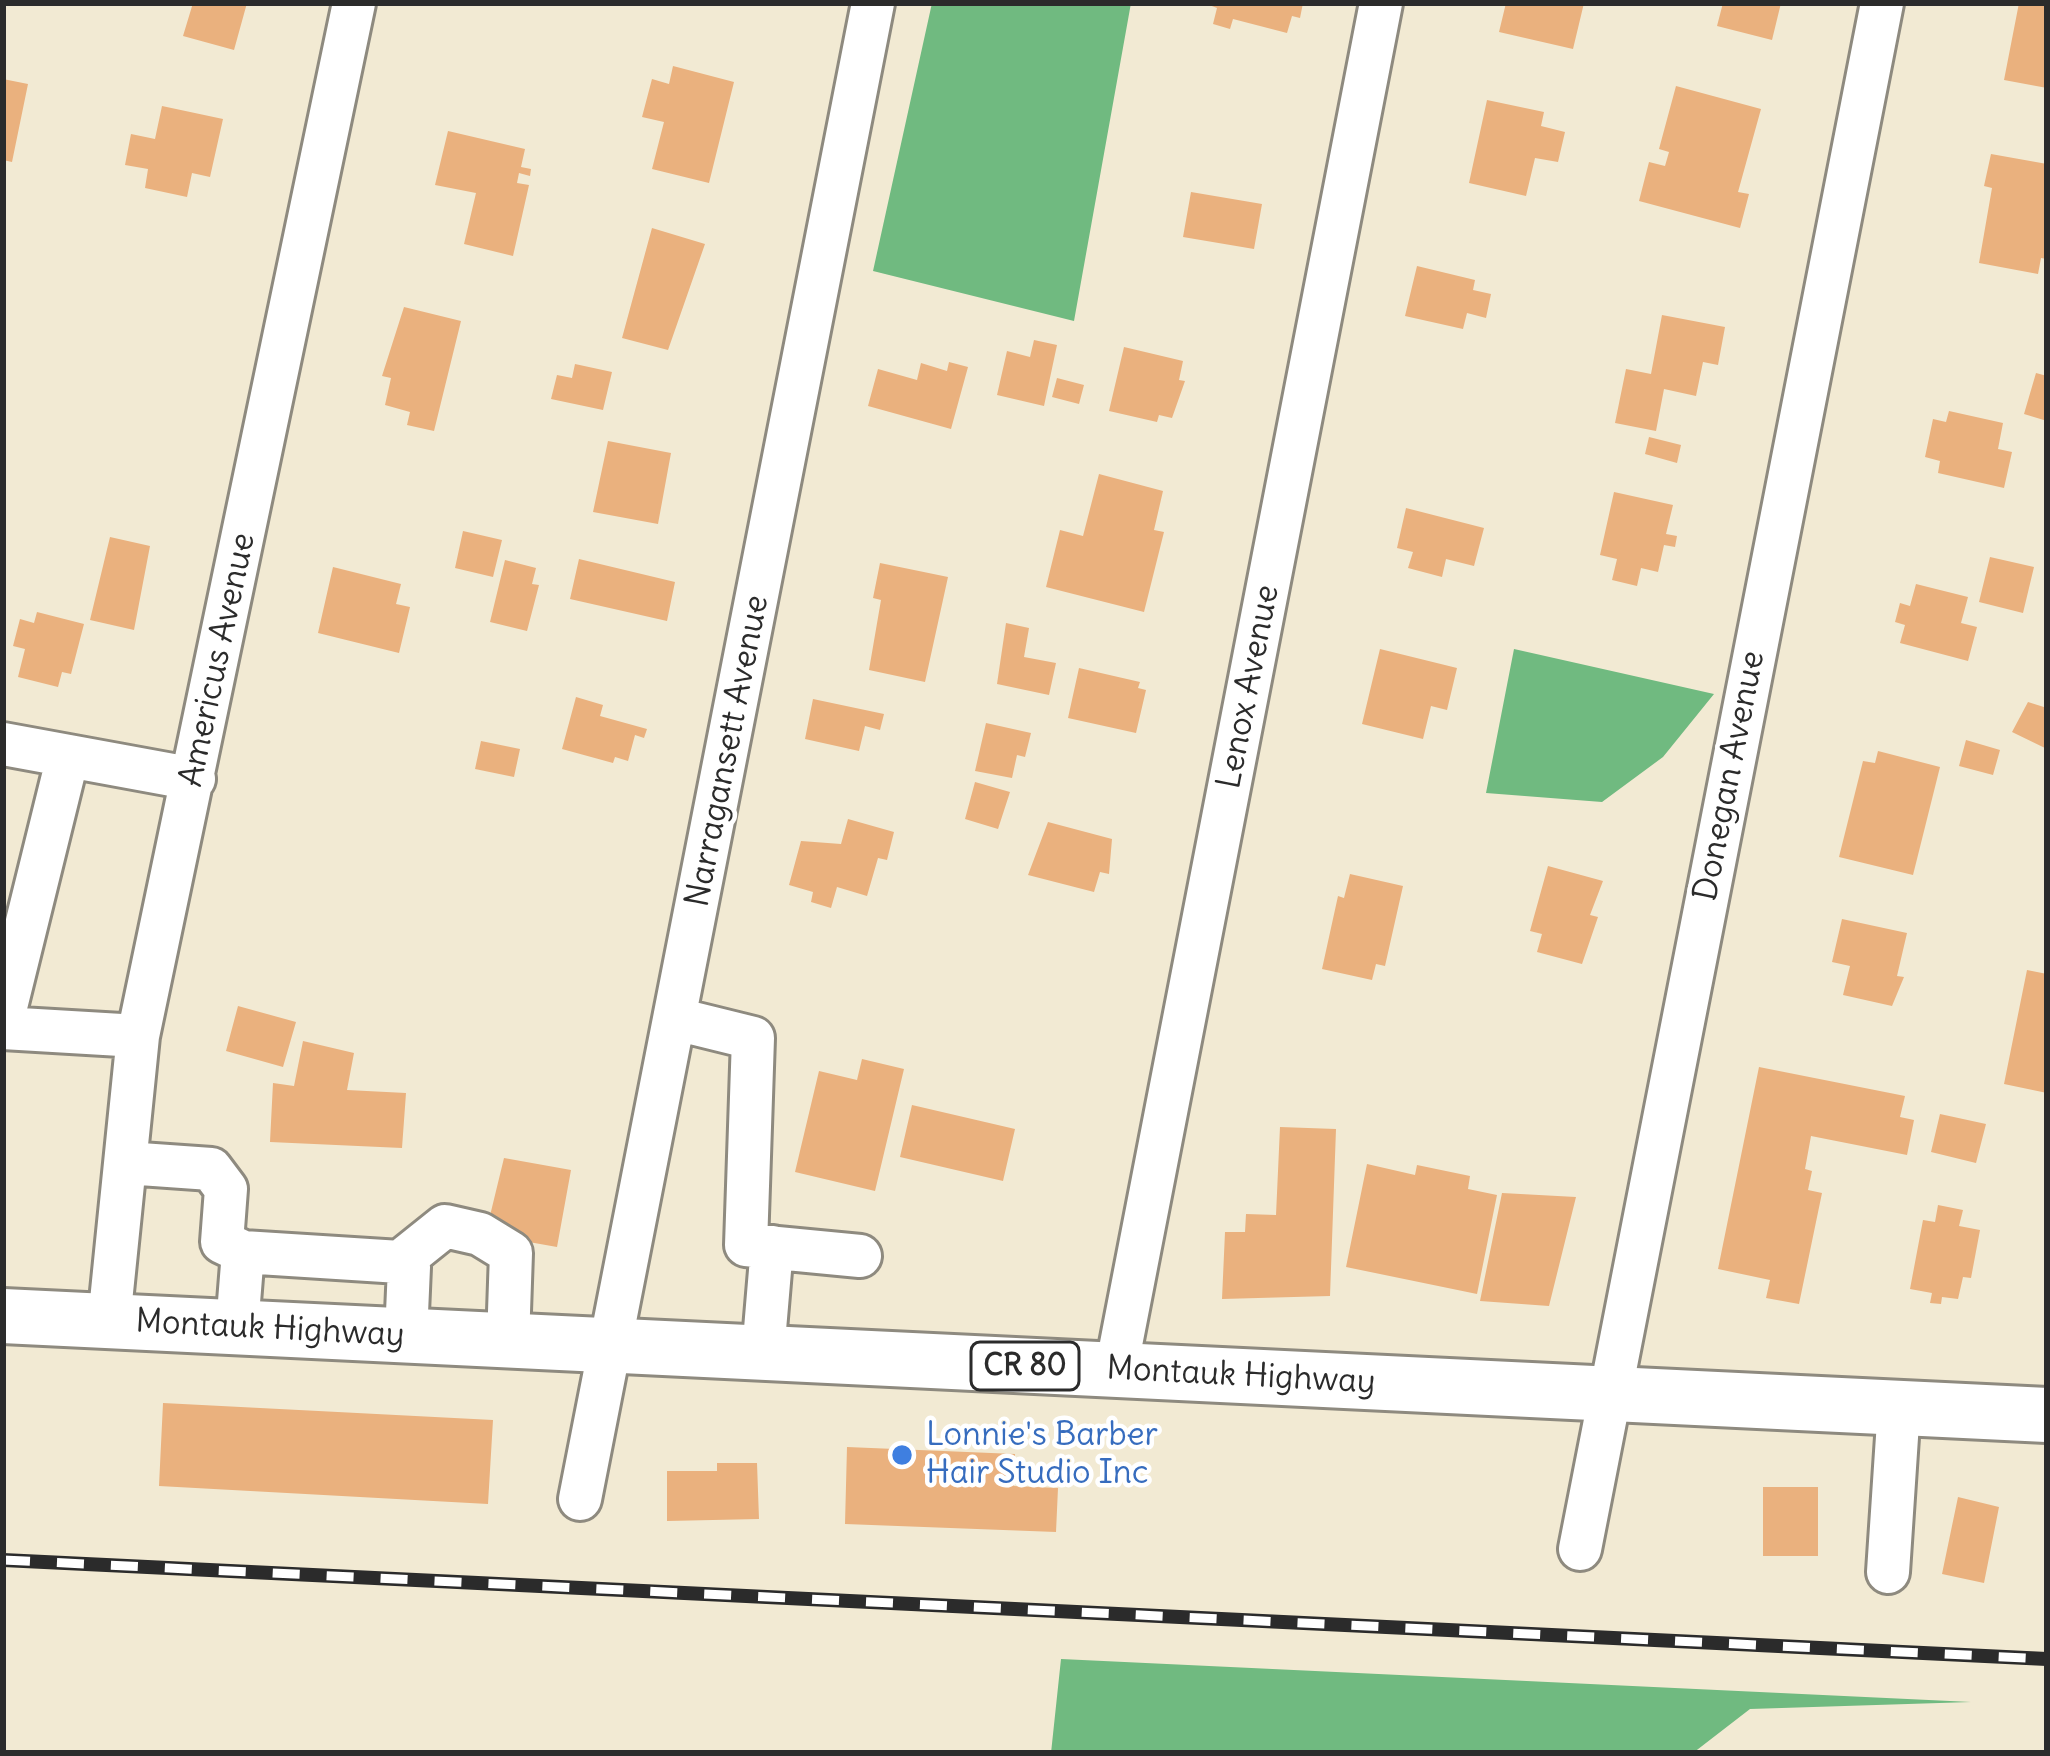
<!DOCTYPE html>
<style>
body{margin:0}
#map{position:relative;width:2050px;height:1756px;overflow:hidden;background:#f2ead3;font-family:Delius,sans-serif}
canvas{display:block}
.frame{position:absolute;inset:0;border:6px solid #2b2b2b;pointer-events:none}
</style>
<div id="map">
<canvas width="2050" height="1756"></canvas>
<div class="frame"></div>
</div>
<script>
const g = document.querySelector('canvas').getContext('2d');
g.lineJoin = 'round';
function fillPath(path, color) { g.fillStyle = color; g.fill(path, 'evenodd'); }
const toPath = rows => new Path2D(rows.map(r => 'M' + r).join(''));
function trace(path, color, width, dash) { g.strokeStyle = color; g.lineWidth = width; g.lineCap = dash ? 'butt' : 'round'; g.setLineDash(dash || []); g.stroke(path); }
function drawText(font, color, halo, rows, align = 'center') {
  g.font = font + ' Delius,sans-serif'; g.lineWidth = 9; g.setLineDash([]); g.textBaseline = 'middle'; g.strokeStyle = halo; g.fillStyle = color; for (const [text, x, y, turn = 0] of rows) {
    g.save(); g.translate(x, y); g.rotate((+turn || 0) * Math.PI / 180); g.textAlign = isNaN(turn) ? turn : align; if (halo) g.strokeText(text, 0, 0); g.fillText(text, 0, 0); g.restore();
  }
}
fillPath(toPath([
 [932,3,1131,3,1074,321,873,271],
 [1514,649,1714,694,1663,757,1602,802,1486,793],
 [1061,1659,1971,1702,1750,1709,1693,1753,1051,1753]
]), '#70ba80');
fillPath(toPath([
 [193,3,247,3,234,50,183,36],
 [1204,3,1303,3,1300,18,1292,16,1287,33,1233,19,1230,29,1213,24,1217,8],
 [1506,3,1584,3,1573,49,1499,32],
 [1723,3,1781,3,1772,40,1717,26],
 [2019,3,2047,3,2047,88,2004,80],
 [673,66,734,82,709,183,652,169,664,122,642,117,652,79,669,84],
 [3,79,28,84,12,162,3,160],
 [1676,86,1761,109,1738,192,1749,194,1740,228,1639,201,1649,162,1665,166,1669,152,1659,149],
 [1487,100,1544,112,1541,126,1565,132,1558,162,1535,158,1526,196,1469,183],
 [162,106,223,119,210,177,192,173,187,197,145,188,148,169,125,165,131,134,155,139],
 [448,131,525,149,521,167,531,169,530,176,519,173,517,183,529,185,513,256,464,244,476,193,435,185],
 [1991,154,2047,164,2047,259,2041,258,2038,274,1979,263,1992,188,1984,186],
 [1191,192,1262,204,1254,249,1183,237],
 [652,228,705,244,668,350,622,338],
 [1417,266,1475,280,1473,290,1491,294,1486,318,1467,313,1463,329,1405,316],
 [404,307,461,321,434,431,407,425,410,412,385,405,391,378,382,376],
 [1662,315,1725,327,1718,365,1703,362,1696,396,1664,389,1656,431,1615,423,1626,369,1651,374],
 [1034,340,1057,345,1044,406,997,395,1007,351,1030,357],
 [1124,347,1183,361,1179,380,1185,381,1172,418,1159,415,1157,422,1109,411],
 [949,362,968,367,951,429,868,406,878,369,917,380,921,363,947,371],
 [575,364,612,372,603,410,551,399,557,375,572,378],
 [2036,373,2047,376,2047,421,2024,414],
 [1057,378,1084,385,1079,404,1052,397],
 [1949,411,2003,423,1998,449,2012,452,2004,488,1938,473,1940,461,1925,457,1933,419,1946,422],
 [1649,437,1681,445,1677,463,1645,454],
 [608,441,671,453,658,524,593,512],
 [1099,474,1163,491,1154,530,1164,532,1144,612,1046,587,1060,530,1083,536],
 [1614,492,1673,505,1666,534,1677,536,1675,547,1664,545,1658,572,1641,568,1637,586,1612,580,1617,559,1600,555],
 [1406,508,1484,528,1474,566,1446,559,1442,577,1408,568,1413,552,1397,548],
 [463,531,502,540,493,577,455,568],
 [110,537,150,546,134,630,90,620],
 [1990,557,2034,567,2023,613,1979,602],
 [579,559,675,582,667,621,570,599],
 [505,560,536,568,532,584,539,585,527,631,490,622],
 [880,563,948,577,925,682,869,670,881,600,873,598],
 [333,567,401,584,396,604,410,607,399,653,318,633],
 [1916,584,1968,597,1961,623,1977,627,1968,661,1900,643,1905,625,1895,622,1900,603,1910,606],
 [37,612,84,624,71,674,62,672,58,687,18,677,25,649,13,646,20,619,34,623],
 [1006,623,1029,628,1024,657,1056,663,1049,695,997,684],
 [1380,649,1457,668,1447,710,1431,706,1423,739,1362,724],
 [1079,668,1140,682,1138,688,1146,690,1136,733,1068,718],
 [576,697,603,705,600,716,647,729,644,738,635,735,628,761,615,757,613,763,562,749],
 [813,699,884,714,880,730,865,726,859,751,805,739],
 [2028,702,2047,708,2047,749,2012,732],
 [986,723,1031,733,1025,757,1017,755,1012,778,975,771],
 [1966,740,2000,750,1993,775,1959,766],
 [481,741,520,749,514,777,475,769],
 [1878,751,1940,767,1913,875,1839,857,1863,761,1875,763],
 [975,782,1010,792,998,829,965,819],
 [848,819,894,832,887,860,878,858,867,896,837,887,831,908,811,902,813,892,789,885,801,841,841,844],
 [1048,822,1112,839,1109,874,1100,872,1094,892,1028,875],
 [1548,866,1603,881,1590,915,1598,917,1582,964,1537,952,1542,934,1530,931],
 [1350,874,1403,886,1385,966,1376,964,1372,980,1322,969,1338,896,1344,898],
 [1842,919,1907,933,1897,976,1904,977,1892,1006,1843,995,1850,966,1832,962],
 [2027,970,2047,974,2047,1093,2004,1084],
 [238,1006,296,1022,283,1067,226,1051],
 [303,1041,354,1053,347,1090,406,1093,402,1148,270,1142,273,1083,294,1086],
 [862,1059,904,1069,875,1191,795,1172,819,1071,857,1080],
 [1759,1067,1905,1096,1900,1117,1914,1120,1907,1155,1811,1136,1805,1169,1812,1171,1808,1190,1822,1193,1799,1304,1766,1298,1770,1280,1718,1269],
 [912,1105,1015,1129,1003,1181,900,1157],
 [1940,1114,1986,1124,1976,1163,1931,1152],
 [1280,1127,1336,1129,1330,1296,1222,1299,1225,1232,1245,1232,1246,1214,1276,1215],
 [504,1158,571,1170,557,1247,495,1236,487,1228],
 [1367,1164,1415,1175,1417,1165,1470,1176,1468,1189,1497,1195,1477,1294,1346,1267],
 [1502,1193,1576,1197,1549,1306,1480,1301],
 [1938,1205,1963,1210,1959,1226,1980,1230,1971,1278,1963,1277,1958,1299,1942,1297,1941,1304,1930,1303,1932,1293,1910,1289,1923,1220,1935,1222],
 [163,1403,493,1420,488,1504,159,1486],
 [847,1447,1015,1454,1014,1486,1058,1488,1056,1532,845,1524],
 [717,1463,757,1463,759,1519,667,1521,667,1471,717,1471],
 [1763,1487,1818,1487,1818,1556,1763,1556],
 [1958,1497,1999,1507,1984,1583,1942,1574]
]), '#eab17e');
const minor = toPath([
 [3,744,194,779],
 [3,1019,68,756],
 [676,1019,753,1038,746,1245,860,1256],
 [3,1028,138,1036],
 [126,1163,211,1169,226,1189,222,1242,243,1252,400,1262,409,1267,406,1336],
 [400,1262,445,1226,480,1234,511,1253,508,1341],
 [109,1321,138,1036,354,3],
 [237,1327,243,1252],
 [763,1353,772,1247],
 [1116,1370,1381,3],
 [580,1499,873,3],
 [1580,1549,1882,3],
 [1888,1572,1899,1407]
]);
const major = toPath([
 [3,1316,2047,1415]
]);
trace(minor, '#8e8a7f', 48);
trace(major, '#8e8a7f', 60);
trace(minor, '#fff', 42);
trace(major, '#fff', 54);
const rail = toPath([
 [3,1560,2047,1659]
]);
trace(rail, '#2b2b2b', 14);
trace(rail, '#fff', 9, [27]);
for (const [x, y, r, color] of [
 [902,1455,12,"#3f7fe0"]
]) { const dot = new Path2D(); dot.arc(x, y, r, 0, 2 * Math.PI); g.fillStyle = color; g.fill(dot); trace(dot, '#fff', 4.5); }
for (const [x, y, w] of [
 [1025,1366,108]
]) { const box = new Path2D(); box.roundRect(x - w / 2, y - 24, w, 48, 9); g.fillStyle = '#fff'; g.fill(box); trace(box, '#2b2b2b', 3); }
drawText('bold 30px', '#2b2b2b', null, [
 ["CR 80",1025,1366]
]);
drawText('33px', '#2b2b2b', '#fff', [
 ["Americus Avenue",218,660,-78],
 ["Lenox Avenue",1249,687,-79],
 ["Narragansett Avenue",728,751,-79],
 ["Donegan Avenue",1730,776,-79],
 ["Montauk Highway",270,1329,3],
 ["Montauk Highway",1241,1376,3]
]);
drawText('33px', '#366cbe', '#fff', [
 ["Lonnie's Barber",926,1436],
 ["Hair Studio Inc",926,1474]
], 'left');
</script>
